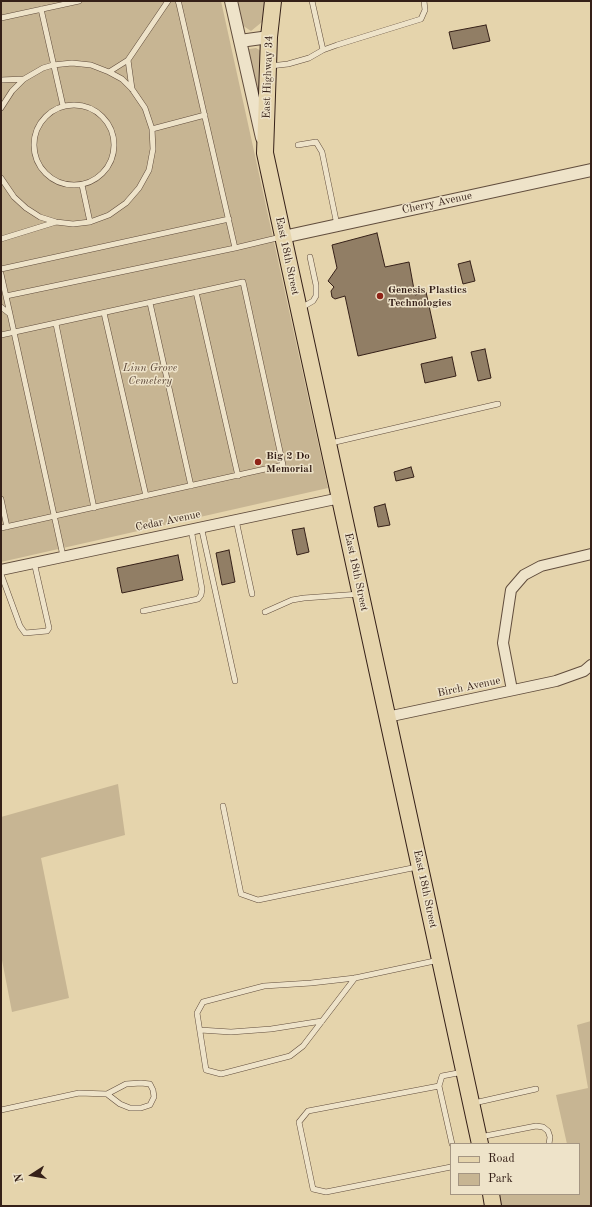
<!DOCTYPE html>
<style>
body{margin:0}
#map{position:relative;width:592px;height:1207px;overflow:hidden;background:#e5d4ac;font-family:"Old Standard TT",serif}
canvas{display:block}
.frame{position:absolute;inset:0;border:2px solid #352018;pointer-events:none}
.legend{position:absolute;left:450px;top:1143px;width:130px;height:52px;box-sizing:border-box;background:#eee3c9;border:1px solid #a49582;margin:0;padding:5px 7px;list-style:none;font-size:12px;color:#352018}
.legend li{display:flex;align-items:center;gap:8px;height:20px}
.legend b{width:20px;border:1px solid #a49582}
.north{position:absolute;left:12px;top:1155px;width:40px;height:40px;-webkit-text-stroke:3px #eee3c9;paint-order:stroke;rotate:258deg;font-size:11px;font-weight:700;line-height:16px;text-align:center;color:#352018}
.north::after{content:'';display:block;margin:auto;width:14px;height:18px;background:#352018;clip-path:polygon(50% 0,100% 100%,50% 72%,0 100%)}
</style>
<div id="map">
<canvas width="592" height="1207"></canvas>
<div class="frame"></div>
<ul class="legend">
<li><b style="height:5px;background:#e5d4ac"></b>Road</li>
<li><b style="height:11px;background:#c7b593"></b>Park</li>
</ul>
<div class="north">N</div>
</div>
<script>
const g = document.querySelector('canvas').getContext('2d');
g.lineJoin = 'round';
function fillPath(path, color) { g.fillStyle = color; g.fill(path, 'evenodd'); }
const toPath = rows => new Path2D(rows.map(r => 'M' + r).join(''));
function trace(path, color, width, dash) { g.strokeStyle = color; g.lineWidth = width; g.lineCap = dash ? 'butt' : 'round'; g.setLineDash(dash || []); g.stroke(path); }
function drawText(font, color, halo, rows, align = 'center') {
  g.font = font + ' "Old Standard TT",serif'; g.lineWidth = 3; g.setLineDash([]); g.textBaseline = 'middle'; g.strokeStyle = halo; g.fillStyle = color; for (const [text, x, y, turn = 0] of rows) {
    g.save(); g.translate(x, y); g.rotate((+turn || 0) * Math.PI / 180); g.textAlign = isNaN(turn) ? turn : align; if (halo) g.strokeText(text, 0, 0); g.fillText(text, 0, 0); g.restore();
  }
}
fillPath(toPath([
 [1,1,221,1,328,488,1,562],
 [238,1,267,1,262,22,251,31,242,25],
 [256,48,263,52,261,114,249,57,249,49],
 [118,784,125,835,41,858,69,998,12,1012,1,955,1,817],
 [591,1021,591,1206,501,1206,499,1194,579,1194,579,1144,567,1144,556,1095,588,1088,577,1025]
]), '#c7b593');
const building = toPath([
 [486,25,490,41,453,49,449,32,486,25],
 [377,233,385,267,409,262,415,295,426,292,436,338,358,356,345,296,335,299,332,297,331,291,334,287,328,281,337,268,332,245,377,233],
 [470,261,475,281,463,284,458,264,470,261],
 [485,349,491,378,478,381,471,352,485,349],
 [452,357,456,376,425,383,421,364,452,357],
 [411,467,414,477,396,481,394,472,411,467],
 [385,504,390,525,378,527,374,507,385,504],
 [304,528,309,552,297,555,292,530,304,528],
 [229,550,235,582,222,585,216,553,229,550],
 [178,555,183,580,122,593,117,568,178,555]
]);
fillPath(building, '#917e65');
trace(building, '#352018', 1);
const service = toPath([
 [312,1,323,50],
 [41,9,63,106],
 [1,18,79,1],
 [128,60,132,89],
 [270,66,288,64,309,58,323,50,337,45,421,19,425,10,424,1],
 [109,72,128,60,168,1],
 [1,80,24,79],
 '34 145a40 40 0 1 1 80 0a40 40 0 1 1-80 0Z',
 [1,108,12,91,24,79,43,68,53,65,72,63,91,65,109,72,122,79,132,89,145,108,152,129,153,149,149,170,139,188,126,203,109,215,90,222,73,224,56,222,40,217,26,208,14,197,1,178],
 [152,129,205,115],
 [298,145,316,142,322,152,337,225],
 [82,185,90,222],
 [1,239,56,222],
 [235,248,281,237],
 [1,269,229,219],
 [1,274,10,314],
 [196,292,238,476],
 [6,296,235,248,179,4,178,1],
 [150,303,191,486],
 [1,307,10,314,63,556],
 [301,308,313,301,316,296,316,285,310,257],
 [104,313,146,496],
 [56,324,94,508],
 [1,335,243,282,283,465,1,528],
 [331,443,498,404],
 [1,499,7,527],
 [236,520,252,594],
 [201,526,235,681],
 [1,574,20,626,25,633,47,631,49,628,34,562],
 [143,611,198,599,201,595,202,589,191,529],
 [265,612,292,600,304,598,360,594],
 [223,806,241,894,258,900,417,867],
 [355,978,303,1046,290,1056,221,1074,206,1070,197,1013,203,1002,264,986,311,983,355,978,439,960],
 [200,1030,231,1032,271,1029,322,1021],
 [439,1086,308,1111,299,1122,313,1189,326,1192,451,1167],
 [474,1103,536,1089],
 [1,1110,79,1093,107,1094,126,1084,141,1083,150,1084,153,1090,154,1097,150,1105,141,1108,130,1108,120,1104,107,1094],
 [480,1137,536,1126,543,1127,548,1131,550,1137,549,1144],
 [452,1144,439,1086,442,1076,463,1072]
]);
const minor = toPath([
 [1,570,340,498],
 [512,690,503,643,511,590,524,575,541,566,591,554],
 [387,717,556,681,584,671,591,665]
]);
const tertiary = toPath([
 [231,1,262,138],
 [240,41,269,37],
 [283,237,591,170]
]);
const primary = toPath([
 [273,1,269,37,265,153,480,1144],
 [491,1194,493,1206]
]);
trace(service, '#614d3d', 6);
trace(minor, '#614d3d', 12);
trace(tertiary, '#614d3d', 14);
trace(primary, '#352018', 18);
trace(service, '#eee3c9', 5);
trace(minor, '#eee3c9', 10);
trace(tertiary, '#eee3c9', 12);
trace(primary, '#e5d4ac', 16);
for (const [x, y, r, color] of [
 [380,296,4,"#8f2418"],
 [258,462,4,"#8f2418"]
]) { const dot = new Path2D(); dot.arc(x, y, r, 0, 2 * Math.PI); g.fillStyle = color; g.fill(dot); trace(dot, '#eee3c9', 1.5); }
drawText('11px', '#352018', '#eee3c9', [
 ["East Highway 34",268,77,-88],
 ["Cherry Avenue",437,203,-12],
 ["East 18th Street",287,256,78],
 ["Cedar Avenue",168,521,-12],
 ["East 18th Street",356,572,78],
 ["Birch Avenue",469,687,-12],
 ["East 18th Street",425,889,78]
]);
drawText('bold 11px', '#352018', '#eee3c9', [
 ["Genesis Plastics",388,290],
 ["Technologies",388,303],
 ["Big 2 Do",266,456],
 ["Memorial",266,469]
], 'left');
drawText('italic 11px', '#5a4537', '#eee3c9', [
 ["Linn Grove",150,368],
 ["Cemetery",150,381]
]);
</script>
